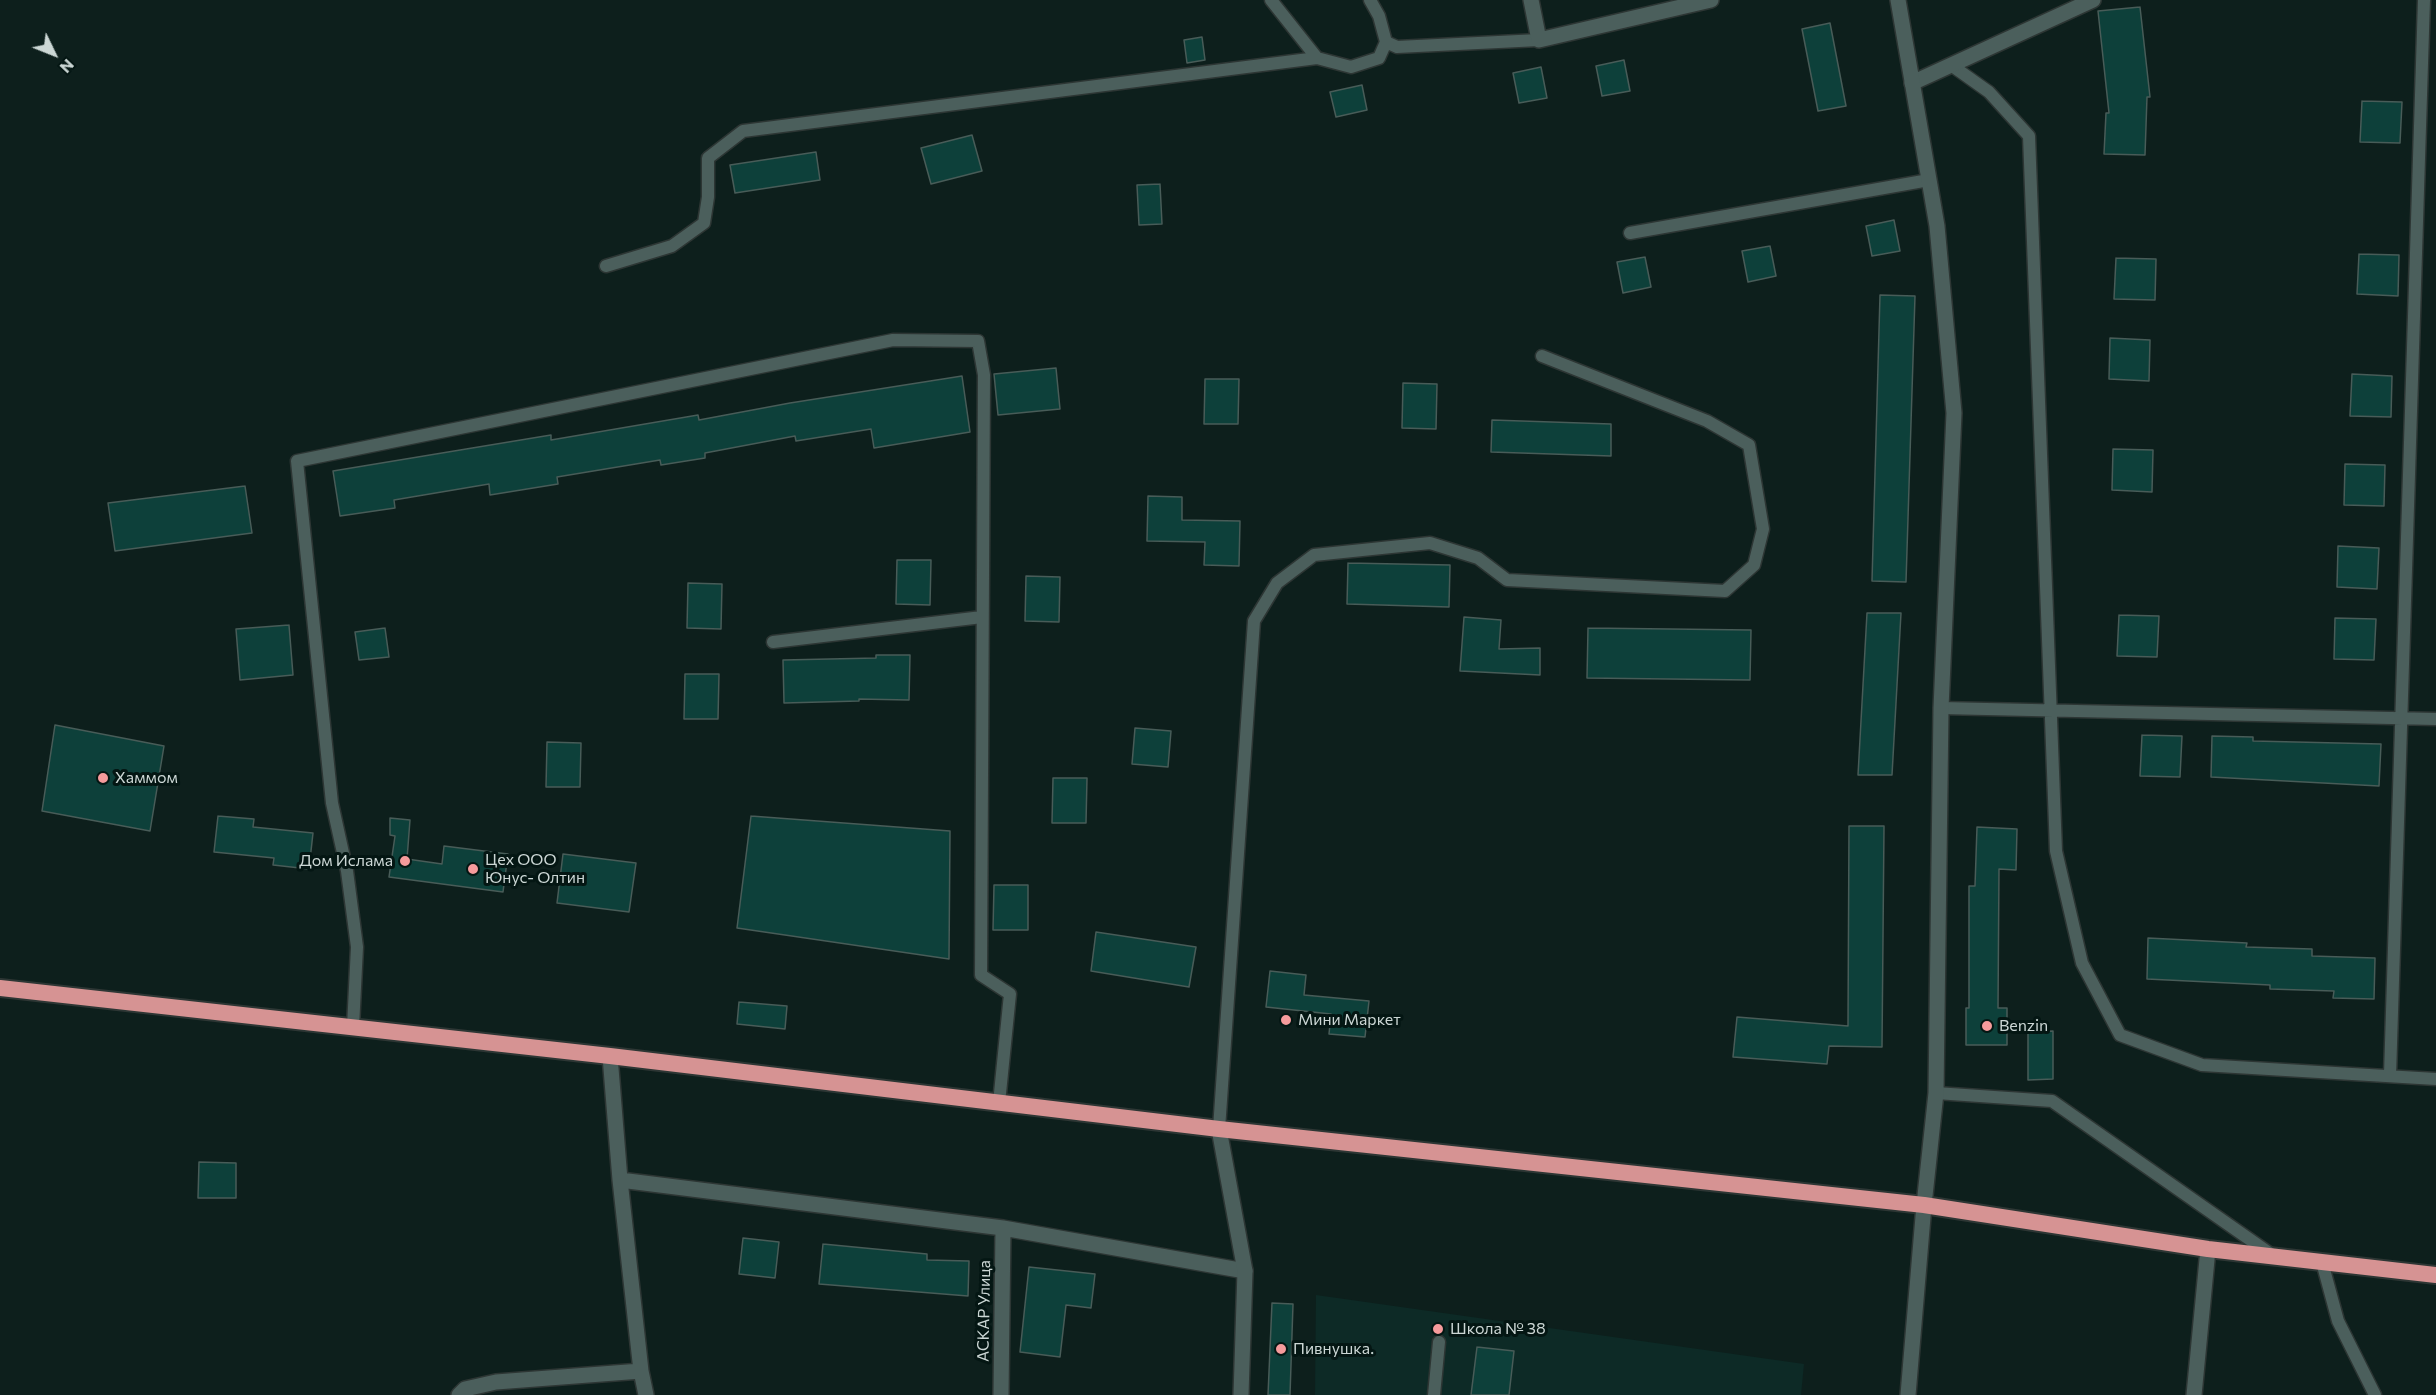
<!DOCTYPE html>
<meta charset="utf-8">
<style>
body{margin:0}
#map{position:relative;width:2436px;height:1395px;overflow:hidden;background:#0d1f1c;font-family:Commissioner,sans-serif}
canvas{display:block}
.north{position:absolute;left:24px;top:24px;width:60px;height:60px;-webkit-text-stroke:4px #041613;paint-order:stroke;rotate:133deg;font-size:16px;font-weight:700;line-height:24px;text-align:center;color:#ccd7d5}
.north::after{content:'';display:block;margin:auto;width:21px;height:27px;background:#ccd7d5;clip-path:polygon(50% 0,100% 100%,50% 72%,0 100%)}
</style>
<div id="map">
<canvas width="2436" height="1395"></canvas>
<div class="north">N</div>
</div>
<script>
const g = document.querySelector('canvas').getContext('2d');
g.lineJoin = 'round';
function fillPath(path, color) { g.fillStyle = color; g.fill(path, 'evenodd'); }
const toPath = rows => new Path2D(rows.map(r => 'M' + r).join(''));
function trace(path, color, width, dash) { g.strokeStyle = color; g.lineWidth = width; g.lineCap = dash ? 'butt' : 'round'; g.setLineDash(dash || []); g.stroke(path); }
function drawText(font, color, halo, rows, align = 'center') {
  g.font = font + ' Commissioner,sans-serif'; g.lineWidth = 6; g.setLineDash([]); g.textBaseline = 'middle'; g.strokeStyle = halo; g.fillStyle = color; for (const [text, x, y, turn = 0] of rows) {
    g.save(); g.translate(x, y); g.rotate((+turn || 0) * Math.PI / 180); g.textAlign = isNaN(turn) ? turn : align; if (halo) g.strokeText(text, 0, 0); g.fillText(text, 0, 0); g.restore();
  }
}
fillPath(toPath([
 [1316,1295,1804,1364,1801,1395,1315,1395]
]), '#0d2a26');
const building = toPath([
 [2140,7,2150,97,2147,97,2145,155,2104,154,2106,113,2109,113,2098,11,2140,7],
 [1830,23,1846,106,1818,111,1802,29,1830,23],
 [1202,37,1205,60,1187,63,1184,40,1202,37],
 [1624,60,1630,91,1602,96,1596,66,1624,60],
 [1541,67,1547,98,1519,103,1513,73,1541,67],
 [1362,85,1367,110,1336,117,1330,92,1362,85],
 [2362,101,2402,102,2400,143,2360,142,2362,101],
 [972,135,982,171,931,184,921,148,972,135],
 [816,152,820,180,735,193,730,165,816,152],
 [1160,184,1162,224,1139,225,1137,185,1160,184],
 [1894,220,1900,251,1872,256,1866,226,1894,220],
 [1770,246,1776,276,1748,282,1742,251,1770,246],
 [2359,254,2399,255,2398,296,2357,294,2359,254],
 [1645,257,1651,287,1623,293,1617,262,1645,257],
 [2116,258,2156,259,2155,300,2114,299,2116,258],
 [1880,295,1915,296,1906,582,1872,581,1880,295],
 [2110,338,2150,340,2149,381,2109,379,2110,338],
 [1056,368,1060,409,998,415,994,374,1056,368],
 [2352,374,2392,376,2391,417,2350,416,2352,374],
 [962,376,970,432,874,448,871,429,796,441,795,436,705,453,705,458,661,465,660,460,557,477,558,484,490,495,489,484,394,500,395,508,340,516,333,471,551,435,551,440,698,415,699,420,790,403,962,376],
 [1205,379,1239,379,1238,424,1204,424,1205,379],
 [1403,383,1437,384,1436,429,1402,428,1403,383],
 [1492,420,1611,424,1611,456,1491,452,1492,420],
 [2113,449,2153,450,2152,492,2112,490,2113,449],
 [2345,464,2385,465,2384,506,2344,505,2345,464],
 [245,486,252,533,115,551,108,503,245,486],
 [1148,496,1182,497,1182,520,1240,521,1239,566,1204,565,1205,542,1147,541,1148,496],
 [2338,546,2379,548,2377,589,2337,587,2338,546],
 [897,560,931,560,930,605,896,604,897,560],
 [1348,563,1450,565,1449,607,1347,604,1348,563],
 [1026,576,1060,577,1059,622,1025,621,1026,576],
 [688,583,722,584,721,629,687,628,688,583],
 [1867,613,1901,613,1892,775,1858,775,1867,613],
 [2119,615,2159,616,2157,657,2117,656,2119,615],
 [1464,617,1501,620,1499,649,1540,648,1540,675,1460,671,1464,617],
 [2335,618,2376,619,2374,660,2334,659,2335,618],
 [289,625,293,675,240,680,236,629,289,625],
 [385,628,389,657,359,660,355,632,385,628],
 [1588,628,1751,630,1750,680,1587,678,1588,628],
 [876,655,910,655,909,700,859,699,859,701,784,703,783,660,876,658,876,655],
 [685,674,719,674,718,719,684,719,685,674],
 [55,725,164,746,150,831,42,811,55,725],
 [1135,728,1171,731,1168,767,1132,764,1135,728],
 [2142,735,2182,736,2180,777,2140,776,2142,735],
 [2212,736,2253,737,2253,741,2381,744,2379,786,2211,777,2212,736],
 [547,742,581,743,580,787,546,787,547,742],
 [1053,778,1087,778,1086,823,1052,823,1053,778],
 [218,816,254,819,253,827,313,833,309,869,273,865,274,858,214,852,218,816],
 [751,816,950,831,949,959,737,928,751,816],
 [390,818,410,820,407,859,442,864,444,846,508,854,503,892,389,877,395,836,390,835,390,818],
 [1849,826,1884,826,1882,1047,1829,1046,1827,1064,1733,1057,1737,1017,1848,1026,1849,826],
 [1977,827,2017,829,2016,870,1999,869,1998,1008,2007,1008,2007,1045,1966,1045,1966,1008,1969,1008,1969,886,1975,886,1977,827],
 [563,854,636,863,629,912,557,903,563,854],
 [994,885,1028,885,1028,930,993,930,994,885],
 [1096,932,1196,947,1189,987,1091,971,1096,932],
 [2148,938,2247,943,2246,947,2312,949,2312,956,2375,958,2374,999,2333,998,2334,991,2270,989,2270,985,2147,979,2148,938],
 [1270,971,1306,975,1304,995,1369,1001,1365,1037,1329,1034,1331,1014,1266,1007,1270,971],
 [739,1002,787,1006,785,1029,737,1024,739,1002],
 [2053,1031,2053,1079,2028,1080,2028,1032,2053,1031],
 [199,1162,236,1163,236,1198,198,1198,199,1162],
 [743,1238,779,1242,775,1278,739,1274,743,1238],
 [823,1244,927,1254,927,1260,969,1261,968,1296,819,1284,823,1244],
 [1029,1267,1095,1274,1091,1308,1066,1305,1060,1357,1020,1352,1029,1267],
 [1272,1303,1293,1304,1290,1395,1268,1395,1272,1303],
 [1477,1347,1514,1351,1509,1395,1471,1395,1477,1347]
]);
fillPath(building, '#0d403a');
trace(building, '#485c58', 1.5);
const service = toPath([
 [1271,0,1317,58,1351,67,1379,58,1386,42],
 [1370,0,1379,16,1386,42,1397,47,1539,40],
 [1951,65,1989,92,2029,136,2056,851,2082,963,2120,1035,2202,1065,2436,1079],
 [1630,233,1929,180],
 [606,266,672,246,704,223,708,197,708,158,743,131,1317,58],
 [773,642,982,617],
 [1941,708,2436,719],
 [353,1027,357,947,347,871,332,803,297,461,893,340,978,341,984,375,981,975,1010,994,999,1103],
 [2390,1075,2424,0],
 [1936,1093,2052,1101,2272,1255],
 [1219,1129,1254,621,1277,583,1314,555,1430,543,1478,558,1507,580,1725,591,1754,565,1763,529,1749,445,1707,421,1542,356],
 [2322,1262,2338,1321,2375,1395],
 [1434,1395,1439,1342]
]);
const minor = toPath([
 [1531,0,1539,40,1711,0],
 [1912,83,2093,0],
 [610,1056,620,1180,641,1371,646,1395],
 [620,1180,1003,1228,1245,1271],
 [459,1395,465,1389,496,1382,641,1371],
 [1001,1395,1003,1228],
 [1908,1395,1924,1205],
 [2194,1395,2208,1249]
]);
const tertiary = toPath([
 [1898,0,1937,226,1954,413,1941,708,1936,1093,1924,1205],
 [1219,1129,1245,1271,1241,1395]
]);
const trunk = toPath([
 [0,988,610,1056,1219,1129,1924,1205,2208,1249,2436,1275]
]);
trace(service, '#2d3634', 15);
trace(minor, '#2d3634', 18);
trace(tertiary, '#2d3634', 18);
trace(trunk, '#2d3634', 20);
trace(service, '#4b5f5c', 12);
trace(minor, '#4b5f5c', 15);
trace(tertiary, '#4b5f5c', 15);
trace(trunk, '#d69393', 16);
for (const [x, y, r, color] of [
 [103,778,6,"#f59b9c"],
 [405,861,6,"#f59b9c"],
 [473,869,6,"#f59b9c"],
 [1286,1020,6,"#f59b9c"],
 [1987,1026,6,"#f59b9c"],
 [1438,1329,6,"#f59b9c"],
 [1281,1349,6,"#f59b9c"]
]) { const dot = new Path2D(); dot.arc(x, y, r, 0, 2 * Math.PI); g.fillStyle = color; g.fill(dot); trace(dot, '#041613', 2); }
drawText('16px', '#ccd7d5', '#041613', [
 ["Хаммом",115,778],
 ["Цех ООО",485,860],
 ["Юнус- Олтин",485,878],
 ["Дом Ислама",393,861,"right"],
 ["Мини Маркет",1298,1020],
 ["Benzin",1999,1026],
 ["Школа № 38",1450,1329],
 ["Пивнушка.",1293,1349]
], 'left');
drawText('16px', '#ccd7d5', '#041613', [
 ["АСКАР Улица",984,1311,-89]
]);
</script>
